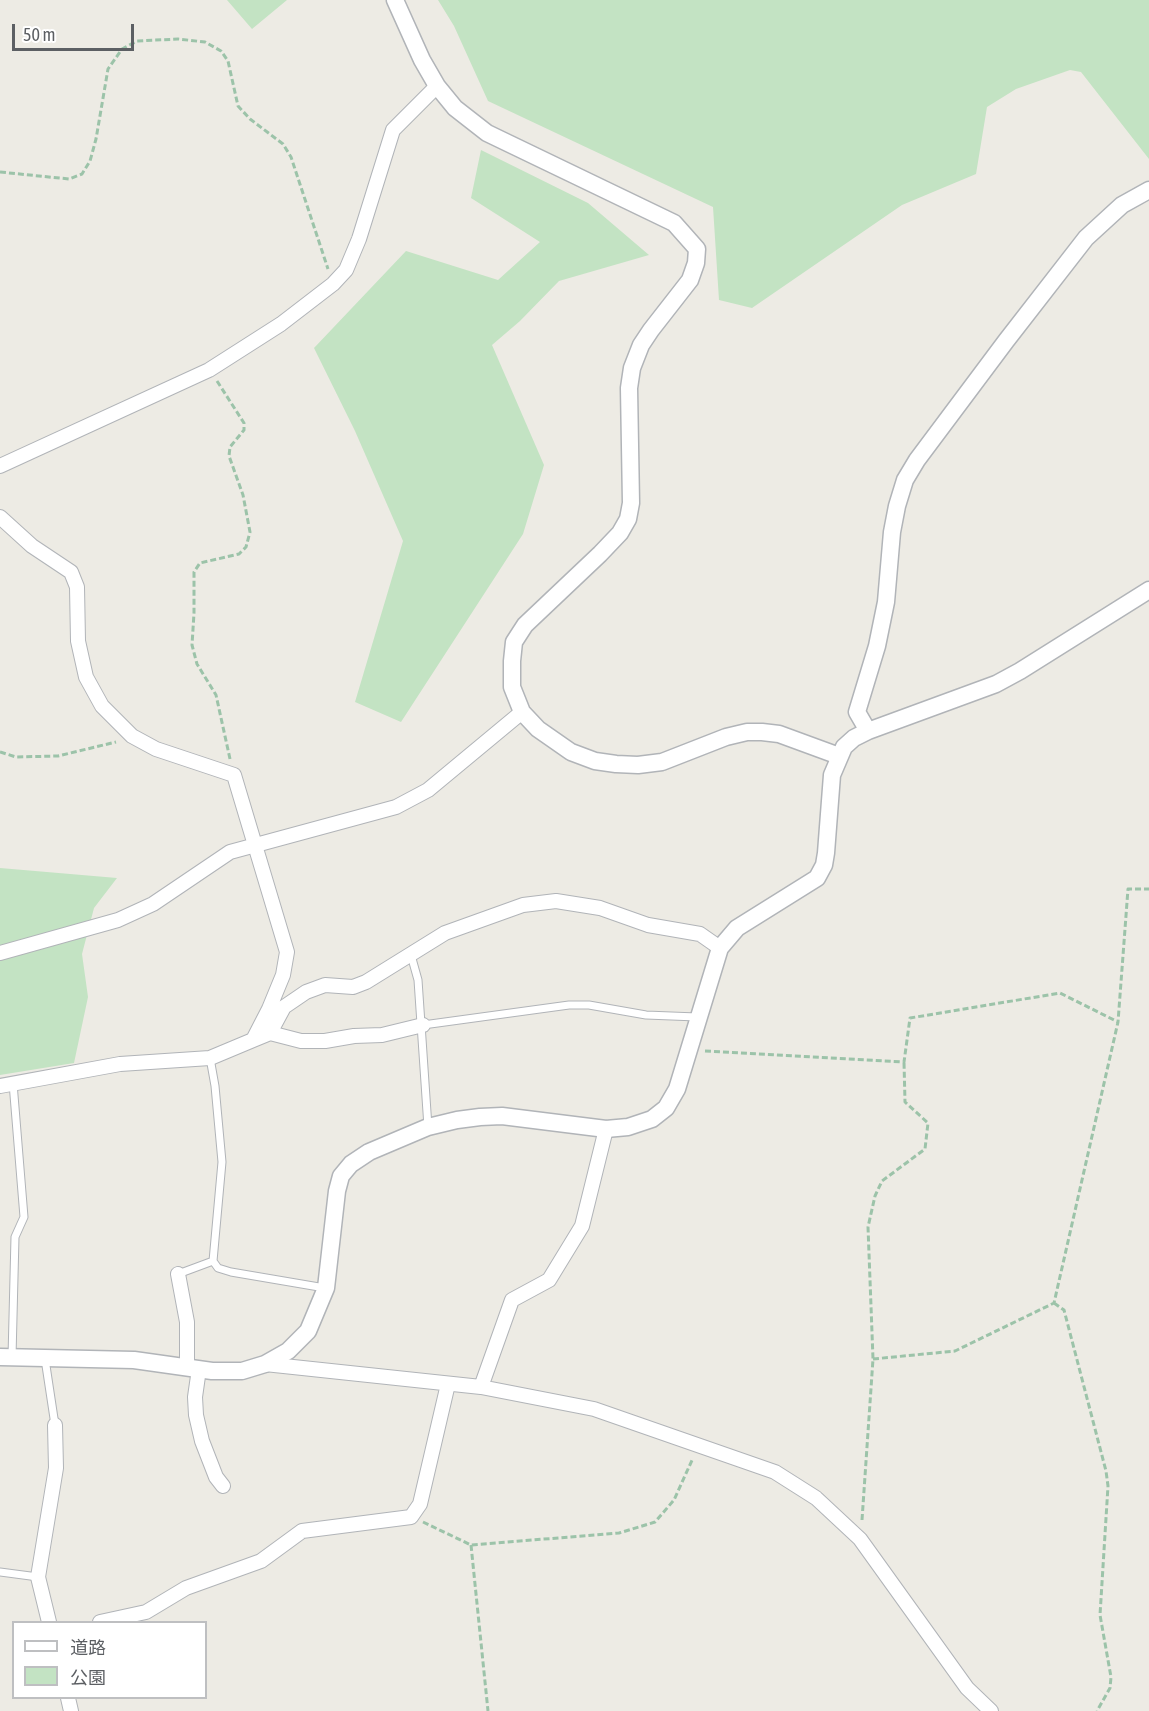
<!DOCTYPE html>
<meta charset="utf-8">
<style>
body{margin:0}
#map{position:relative;width:1149px;height:1711px;overflow:hidden;background:#edebe4;font-family:"Asap Condensed","Noto Sans JP",sans-serif}
canvas{display:block}
.legend{position:absolute;left:12px;top:1621px;width:195px;height:78px;box-sizing:border-box;background:#fff;border:2px solid #bebfc1;margin:0;padding:8px 10px;list-style:none;font-size:18px;color:#5c5f63}
.legend li{display:flex;align-items:center;gap:12px;height:30px}
.legend b{width:30px;border:2px solid #bebfc1}
.scale{position:absolute;left:12px;top:24px;width:122px;height:27px;box-sizing:border-box;border:3px solid #5c5f63;border-top:0;padding-left:8px;font-size:18px;line-height:21px;white-space:nowrap;color:#5c5f63;-webkit-text-stroke:4px #fff;paint-order:stroke}
</style>
<div id="map">
<canvas width="1149" height="1711"></canvas>
<ul class="legend">
<li><b style="height:8px;background:#fff"></b>道路</li>
<li><b style="height:16px;background:#c3e3c3"></b>公園</li>
</ul>
<div class="scale">50 m</div>
</div>
<script>
const g = document.querySelector('canvas').getContext('2d');
g.lineJoin = 'round';
function fillPath(path, color) { g.fillStyle = color; g.fill(path, 'evenodd'); }
const toPath = rows => new Path2D(rows.map(r => 'M' + r).join(''));
function trace(path, color, width, dash) { g.strokeStyle = color; g.lineWidth = width; g.lineCap = dash ? 'butt' : 'round'; g.setLineDash(dash || []); g.stroke(path); }
fillPath(toPath([
 [227,0,287,0,252,29],
 [438,0,1149,0,1149,159,1081,72,1070,70,1016,89,987,107,976,174,902,205,752,308,719,300,713,207,488,101,454,26],
 [481,150,588,203,649,255,559,281,520,321,492,345,544,465,523,534,401,722,355,702,403,541,355,431,314,348,406,251,498,280,540,242,471,198],
 [0,868,117,878,94,908,82,954,88,997,74,1063,0,1075]
]), '#c3e3c3');
const service = toPath([
 [411,955,418,980,428,1127],
 [423,1025,569,1005,589,1005,646,1015,697,1017],
 [210,1058,215,1086,222,1162,213,1261,218,1268,231,1272,325,1288],
 [178,1274,213,1261],
 [12,1357,15,1237,24,1217,13,1083],
 [45,1359,55,1425],
 [0,1572,38,1577]
]);
const minor = toPath([
 [0,466,209,370,281,324,333,284,346,270,359,239,393,130,437,86],
 [0,517,32,546,71,572,77,587,78,641,86,677,102,706,132,736,156,749,234,775,287,952,283,975,269,1009,253,1040,210,1058,120,1064,0,1086],
 [0,953,118,920,153,904,230,852,396,807,428,790,522,712],
 [270,1033,301,1041,325,1041,354,1036,382,1035,423,1025],
 [253,1040,270,1033,284,1007,306,992,325,985,353,987,366,982,445,933,523,905,556,901,600,908,648,925,700,934,720,948],
 [178,1274,187,1322,187,1367],
 [265,1364,481,1387,594,1409,775,1472,816,1498,860,1539,967,1688,991,1711],
 [199,1369,195,1397,196,1415,202,1441,216,1477,223,1486],
 [481,1387,512,1300,549,1280,582,1226,606,1129],
 [49,1622,38,1577,56,1468,55,1425],
 [100,1622,146,1612,186,1588,261,1561,302,1531,411,1517,420,1504,448,1384],
 [68,1698,71,1711]
]);
const tertiary = toPath([
 [395,0,422,60,437,86,455,108,487,133,674,223,697,249,696,263,690,280,651,330,641,345,632,368,629,388,631,503,628,519,620,533,600,554,525,625,514,642,512,661,512,687,522,712,538,729,571,752,595,761,616,764,638,765,662,762,726,737,747,732,762,732,779,734,839,756],
 [868,731,857,712,877,646,886,602,892,532,897,506,905,480,917,460,1006,341,1086,238,1122,205,1149,190],
 [0,1357,134,1360,212,1371,242,1371,265,1364,288,1351,308,1331,326,1288,337,1191,341,1176,351,1164,369,1152,428,1127,457,1120,480,1117,502,1116,606,1129,628,1127,652,1119,666,1108,677,1089,720,948,737,928,817,878,824,865,826,853,832,775,844,747,854,738,868,731,996,684,1020,671,1149,590]
]);
trace(service, '#b1b4b8', 9);
trace(minor, '#b1b4b8', 16);
trace(tertiary, '#b1b4b8', 19);
trace(toPath([
 [0,172,69,179,82,174,90,161,96,139,108,69,122,49,137,41,178,39,205,42,221,51,228,61,238,106,250,119,283,144,291,157,328,269],
 [217,381,244,423,244,430,230,447,229,456,243,495,250,532,246,547,239,554,200,563,194,572,194,613,192,645,197,664,216,695,230,759],
 [0,752,16,757,58,756,116,742],
 [705,1051,904,1062,910,1018,1060,993,1118,1022],
 [1054,1303,1064,1310,1106,1471,1108,1486,1100,1615,1111,1677,1110,1688,1097,1711],
 [873,1359,955,1351,1054,1303,1118,1022,1128,889,1149,889],
 [862,1520,873,1359,868,1227,875,1196,882,1181,925,1149,928,1123,905,1102,904,1062],
 [423,1522,471,1545,619,1533,655,1522,674,1500,693,1458],
 [471,1545,488,1711]
]), '#9cc3a9', 3, [6, 3]);
trace(service, '#fff', 7);
trace(minor, '#fff', 14);
trace(tertiary, '#fff', 16);
</script>
